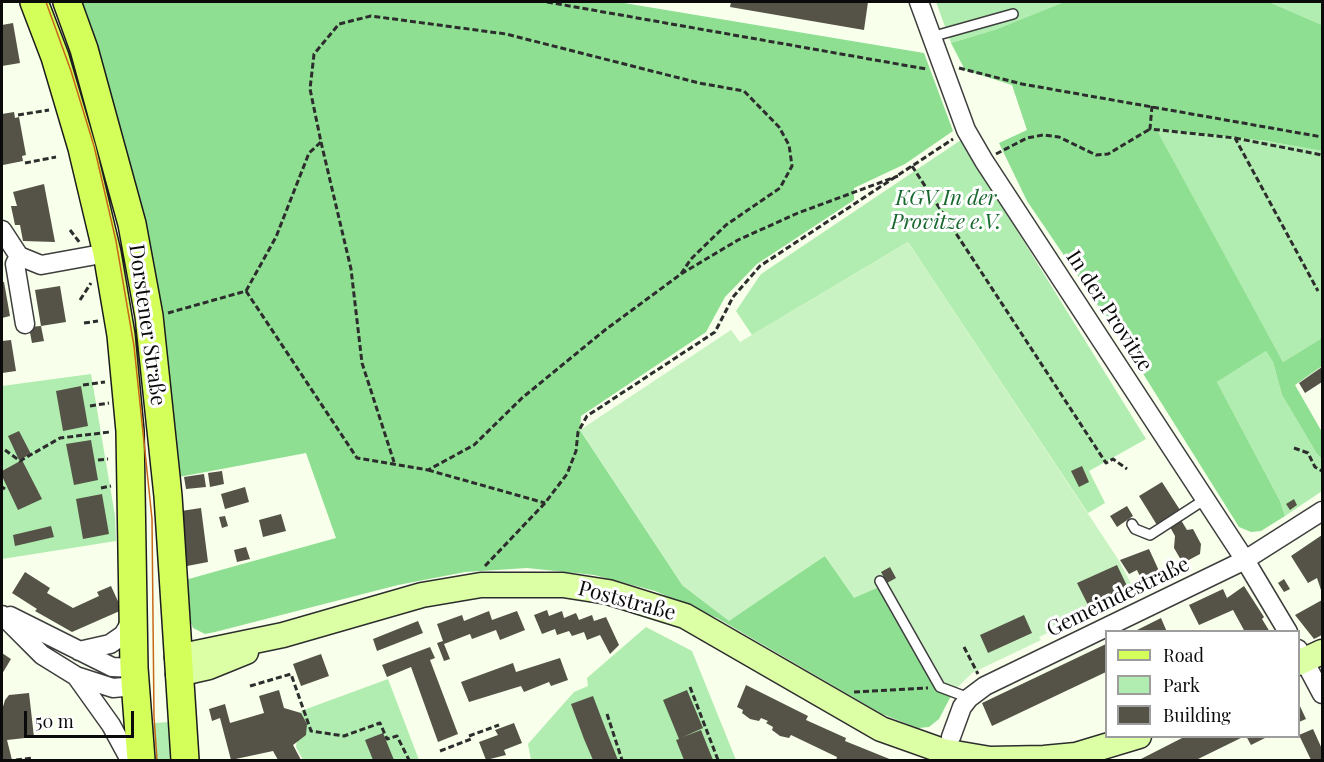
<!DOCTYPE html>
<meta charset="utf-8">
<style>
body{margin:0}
#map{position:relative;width:1324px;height:762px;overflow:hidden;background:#f8ffea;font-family:"Playfair Display",serif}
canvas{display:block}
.frame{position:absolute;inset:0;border:3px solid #0b0b0b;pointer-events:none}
.legend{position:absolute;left:1105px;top:630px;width:195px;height:108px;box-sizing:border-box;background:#fff;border:2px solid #9d9d9d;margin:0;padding:8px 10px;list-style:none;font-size:18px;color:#0b0b0b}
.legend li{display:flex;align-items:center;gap:12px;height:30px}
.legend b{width:30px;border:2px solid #9d9d9d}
.scale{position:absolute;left:24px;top:711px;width:110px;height:27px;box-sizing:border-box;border:3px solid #0b0b0b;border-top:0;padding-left:8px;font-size:18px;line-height:21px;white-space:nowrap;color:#0b0b0b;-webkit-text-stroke:4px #fff;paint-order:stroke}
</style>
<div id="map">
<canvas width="1324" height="762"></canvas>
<div class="frame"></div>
<ul class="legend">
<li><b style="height:8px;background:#d4ff5a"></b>Road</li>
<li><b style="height:16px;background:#b1edb0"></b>Park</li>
<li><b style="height:16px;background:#555347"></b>Building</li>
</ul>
<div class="scale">50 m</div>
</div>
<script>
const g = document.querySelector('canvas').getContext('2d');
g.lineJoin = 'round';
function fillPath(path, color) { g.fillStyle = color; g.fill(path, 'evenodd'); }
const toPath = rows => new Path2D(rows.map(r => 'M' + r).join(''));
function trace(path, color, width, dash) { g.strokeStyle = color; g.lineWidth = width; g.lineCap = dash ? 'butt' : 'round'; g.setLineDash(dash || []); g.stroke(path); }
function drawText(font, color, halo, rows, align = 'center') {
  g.font = font + ' "Playfair Display",serif'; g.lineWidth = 6; g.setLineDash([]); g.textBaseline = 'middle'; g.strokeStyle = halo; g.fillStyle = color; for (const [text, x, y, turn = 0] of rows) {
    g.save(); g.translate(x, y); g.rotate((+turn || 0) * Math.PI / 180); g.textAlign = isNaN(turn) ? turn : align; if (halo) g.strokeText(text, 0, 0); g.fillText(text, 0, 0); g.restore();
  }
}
fillPath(toPath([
 [936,2,1064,2,997,29,951,43],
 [1269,2,1322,2,1322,25],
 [1155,129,1267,141,1322,151,1322,338,1283,362],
 [961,140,1146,439,1089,471,1105,503,1088,513,908,242,752,335,736,311,761,274],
 [1266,351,1273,362,1282,395,1317,454,1322,459,1322,491,1285,516,1280,501,1217,382],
 [91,374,115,516,116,541,2,559,2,386],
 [646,627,692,651,736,760,531,760,528,744,574,692,588,686,587,678],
 [388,679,419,760,303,760,296,747,301,711],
 [168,722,171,760,149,760,144,724]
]), '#b1edb0');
fillPath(toPath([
 [81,2,618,2,924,53,953,131,905,164,854,188,854,200,757,264,725,297,706,332,581,416,580,430,683,586,825,556,854,597,879,587,953,692,939,719,929,727,918,728,882,714,717,618,655,591,594,575,527,568,465,572,398,585,215,632,205,634,193,628,187,612,185,580,336,538,306,453,179,477,144,217,115,111],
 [1064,2,1269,2,1322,25,1322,151,1267,141,1156,129,1283,362,1322,338,1322,366,1295,385,1322,432,1322,459,1317,454,1282,395,1273,362,1266,351,1217,382,1280,501,1285,516,1261,531,1251,532,1239,527,1127,348,1027,201,999,143,1027,130,1012,85,965,70,951,43,997,29]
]), '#8edf92');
fillPath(toPath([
 [908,242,1118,559,1136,593,1039,637,1041,640,972,673,953,692,937,690,879,587,854,598,825,556,729,621,683,586,580,430,731,330,740,342]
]), '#caf3c3');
fillPath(toPath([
 [731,2,868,2,864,30,730,7],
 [13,23,20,63,2,66,2,25],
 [14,112,15,118,19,117,26,155,22,156,23,161,3,165,2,114],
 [44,184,55,242,23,241,20,225,15,225,11,206,17,206,13,192],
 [2,282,4,282,10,316,2,318],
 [60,286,66,322,41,326,35,290],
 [41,326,44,341,32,343,29,327],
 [11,340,16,371,2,373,2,341],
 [1322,367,1322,382,1305,393,1299,383],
 [81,386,88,426,63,431,56,391],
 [19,431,31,454,19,460,8,436],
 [91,440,98,480,74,485,66,444],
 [22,460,42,499,18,510,2,476,2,471],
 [1082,466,1089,482,1079,487,1071,471],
 [222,471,224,484,210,487,208,473],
 [204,474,206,487,186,489,184,477],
 [1162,482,1180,510,1157,525,1139,496],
 [245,487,249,502,225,509,221,494],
 [102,494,109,534,83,539,76,499],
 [1294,499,1297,505,1290,510,1286,504],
 [1127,506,1133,516,1117,527,1110,516],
 [201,508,208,562,187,566,181,511],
 [281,514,286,531,263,537,259,520],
 [225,516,228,526,222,528,219,517],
 [1181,520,1187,530,1193,529,1201,544,1200,554,1187,561,1181,560,1174,548,1175,536,1170,527],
 [51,526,54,537,15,546,13,535],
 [1322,535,1322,593,1317,578,1308,583,1291,556],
 [246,547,250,559,237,562,234,550],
 [1149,549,1160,573,1142,581,1137,570,1129,574,1120,560],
 [1117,565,1128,588,1089,607,1077,583],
 [890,567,896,578,887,583,881,572],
 [25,572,50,588,47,593,73,608,99,596,97,592,111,586,122,610,72,632,35,611,37,609,12,593],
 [1284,579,1290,589,1284,592,1278,583],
 [1244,586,1264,617,1262,619,1270,632,1245,632,1233,610,1199,625,1189,605,1223,589,1227,598],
 [1322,600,1322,635,1314,639,1295,615],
 [547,610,549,616,562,611,564,618,576,613,579,620,592,615,594,621,606,617,619,645,610,654,600,635,587,640,584,632,572,636,569,631,557,635,555,629,542,634,534,615],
 [489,611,492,620,517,611,525,630,500,640,496,630,472,639,470,634,444,644,450,659,444,661,437,643,443,641,437,624,462,615,464,621],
 [1024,615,1032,633,988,653,980,635],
 [1161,618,1167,632,1133,632],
 [418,621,423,633,377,651,373,639],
 [1106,644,1106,672,992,726,982,703],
 [430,647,435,658,430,660,458,734,438,742,411,667,387,677,382,665],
 [2,653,11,659,2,674],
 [321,654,329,676,301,686,293,664],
 [560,658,568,680,551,686,549,682,524,692,521,686,469,702,461,682,513,663,516,672],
 [746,685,808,716,806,720,846,738,845,741,892,760,836,760,837,757,791,735,789,738,780,736,772,730,773,727,766,723,768,721,761,718,759,721,750,719,742,713,743,710,737,707],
 [279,690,284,708,301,713,307,724,306,735,293,745,301,760,278,760,273,751,231,760,220,718,212,721,209,709,225,704,230,723,264,713,259,696],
 [687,690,703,728,683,737,701,730,713,760,684,760,676,740,679,739,663,700],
 [29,693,34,737,7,740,12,760,2,760,2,710,5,700,9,695],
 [593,696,606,730,618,760,593,760,584,739,571,704],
 [1299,704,1306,719,1299,722],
 [514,723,522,743,504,750,506,755,486,760,479,742,498,735,495,730],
 [1313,729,1322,749,1322,760,1311,760,1299,735],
 [383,733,394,760,373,760,365,740],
 [1186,736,1245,736,1196,760,1139,760],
 [1246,736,1269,736,1251,745]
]), '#555347');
const lane = toPath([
 [931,37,1013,14],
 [1132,524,1135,529,1150,535,1204,500],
 [880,581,940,687,969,698]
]);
const street = toPath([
 [919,2,966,130,984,161,1245,560,1288,632],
 [2,230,19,256,15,264,25,324],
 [19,256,41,265,107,253],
 [2,615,42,655,76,676,113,688,135,686],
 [10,616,112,667,134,668],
 [1298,649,1322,694],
 [79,651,110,644,123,635,133,618],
 [76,676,111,725,130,760],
 [951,737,962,707,969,698,985,686,1245,560,1322,511]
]);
const secondary = toPath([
 [177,657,283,635,422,595,481,585,563,585,608,592,685,616,881,729,943,751,990,759,1044,758,1076,755,1139,736],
 [1298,663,1322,652],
 [178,674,209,667,246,652]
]);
const primary = toPath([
 [34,2,55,57,82,148,107,253,121,335,130,431,134,668,141,760],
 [67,2,84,49,132,224,149,316,168,496,185,760]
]);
trace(lane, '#3e3e3e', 12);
trace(street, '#3e3e3e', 21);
trace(secondary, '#2d2d2d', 27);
trace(primary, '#1c1c1c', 30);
trace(toPath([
 [547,2,926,69],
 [959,68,1022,84,1322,137],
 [1152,106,1150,129,1235,138,1318,291],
 [18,115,49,110],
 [1235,138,1322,155],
 [321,142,351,269,362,363,394,462],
 [996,154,1027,138,1043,135,1059,137,1096,155,1108,154,1150,129],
 [25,163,56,157],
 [912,166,1106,463,1113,459,1127,469],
 [70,230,80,243],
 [246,291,276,237,309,153,321,142,310,89,314,54,339,24,371,16,506,34,699,83,744,91,779,127,789,145,792,166,780,188,726,225,691,259,681,274],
 [80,300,91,283],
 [168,313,246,291,357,458,428,470,474,445,522,398,605,330,681,274,738,240,798,213,898,176],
 [84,323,98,321],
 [83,385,105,382],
 [90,406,109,403],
 [1294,448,1308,453,1315,467,1322,471],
 [5,450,20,461,60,438,110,432],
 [98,460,108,459],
 [428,470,545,503],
 [2,487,5,489],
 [101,488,111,486],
 [485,566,545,503,567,474,576,451,578,432,587,416,715,332,733,297,760,266,953,139],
 [964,647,978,674],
 [250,686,291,674,311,731,344,736,380,723,387,739,397,736,409,760],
 [690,687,718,760],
 [854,692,928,688],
 [607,714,622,760],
 [469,736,499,725],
 [440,751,471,739],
 [16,760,33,758]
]), '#2d2d2d', 3, [6, 3]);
trace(lane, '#fff', 9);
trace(street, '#fff', 18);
trace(secondary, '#dcffa5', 24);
trace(primary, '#d4ff5a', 27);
trace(toPath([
 [46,2,71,71,94,146,116,241,134,346,152,519,154,717,157,760]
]), '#c76718', 1.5);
drawText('italic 21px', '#17682f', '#fff', [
 ["KGV In der",946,198],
 ["Provitze e.V.",946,222]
]);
drawText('21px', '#0b0b0b', '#fff', [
 ["In der Provitze",1109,311,57],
 ["Dorstener Straße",147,325,82],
 ["Gemeindestraße",1118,597,-26],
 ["Poststraße",627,601,15]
]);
</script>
